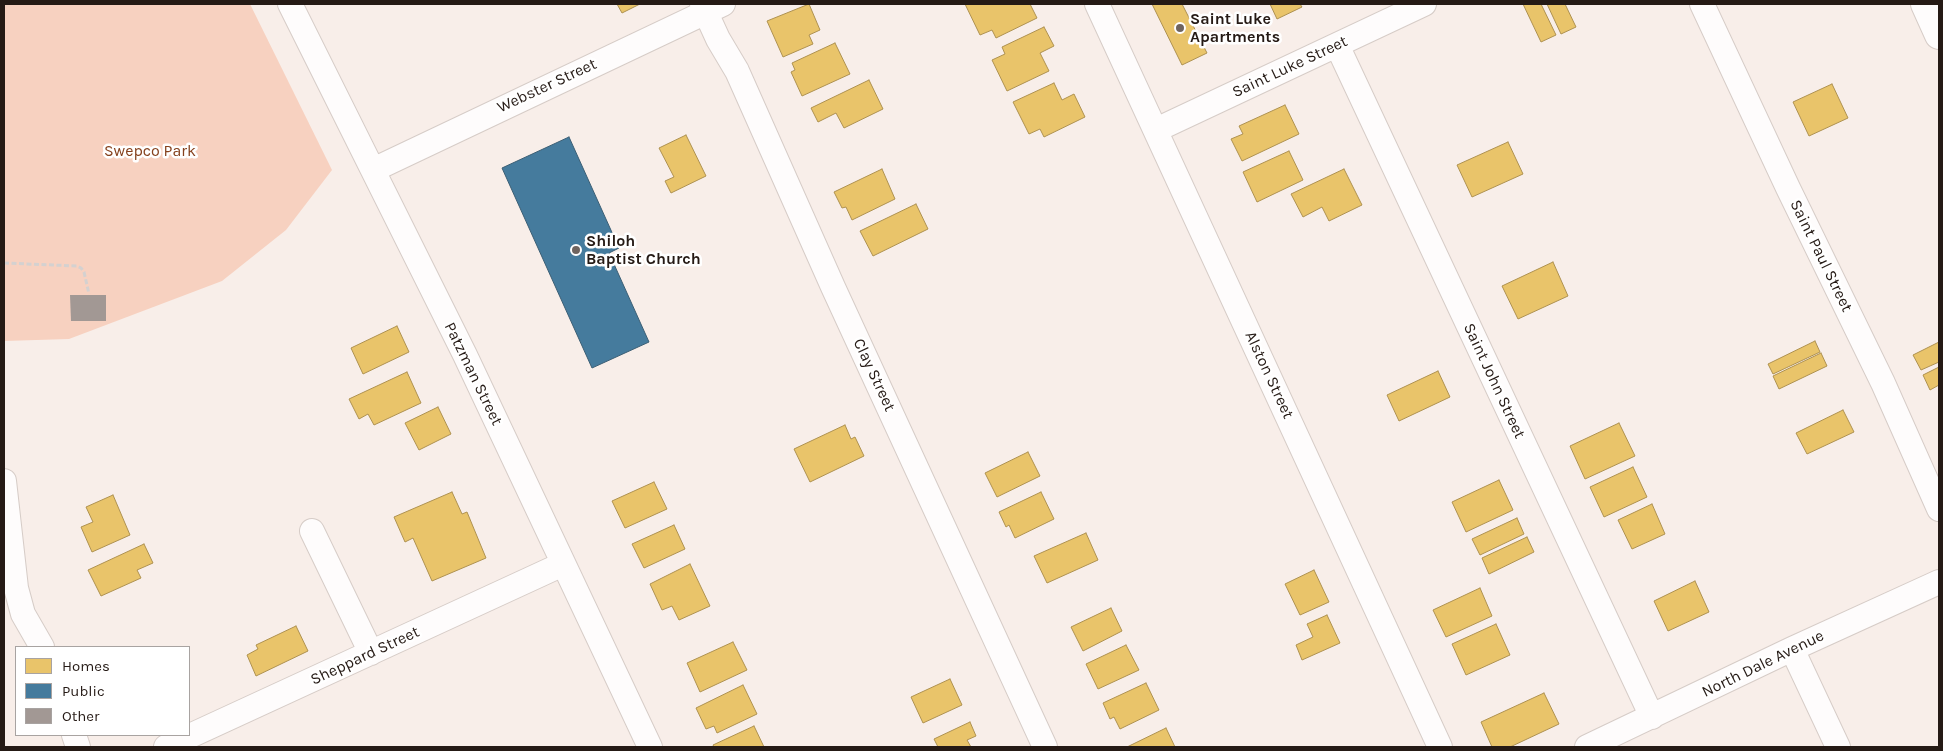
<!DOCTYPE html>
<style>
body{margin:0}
#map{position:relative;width:1943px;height:751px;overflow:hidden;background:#f8eee9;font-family:Karla,sans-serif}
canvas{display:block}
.frame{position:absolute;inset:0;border:5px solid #251a15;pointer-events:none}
.legend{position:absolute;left:15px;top:646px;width:175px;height:90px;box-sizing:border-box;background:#fff;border:1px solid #a8a3a1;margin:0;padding:6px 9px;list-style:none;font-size:15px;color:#251a15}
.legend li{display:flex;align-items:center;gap:10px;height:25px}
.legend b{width:25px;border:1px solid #a8a3a1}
</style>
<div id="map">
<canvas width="1943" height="751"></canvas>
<div class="frame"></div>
<ul class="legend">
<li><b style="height:14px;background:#e9c46a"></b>Homes</li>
<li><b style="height:14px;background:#457b9d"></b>Public</li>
<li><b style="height:14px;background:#a29894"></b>Other</li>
</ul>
</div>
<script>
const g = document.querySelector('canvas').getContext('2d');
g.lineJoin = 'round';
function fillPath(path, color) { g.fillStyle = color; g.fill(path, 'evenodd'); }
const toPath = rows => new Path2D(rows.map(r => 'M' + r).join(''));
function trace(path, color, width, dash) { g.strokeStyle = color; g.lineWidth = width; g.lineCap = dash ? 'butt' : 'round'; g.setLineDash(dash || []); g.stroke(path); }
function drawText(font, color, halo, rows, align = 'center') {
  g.font = font + ' Karla,sans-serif'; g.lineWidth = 5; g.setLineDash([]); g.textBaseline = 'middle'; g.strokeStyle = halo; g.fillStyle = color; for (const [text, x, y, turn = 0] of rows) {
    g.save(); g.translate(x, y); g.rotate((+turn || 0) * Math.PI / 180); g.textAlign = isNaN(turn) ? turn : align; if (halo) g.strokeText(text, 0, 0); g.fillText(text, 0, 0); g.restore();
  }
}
fillPath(toPath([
 [4,4,250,4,332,170,286,230,222,281,69,339,4,341]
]), '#f7d1c0');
const homes = toPath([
 [617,4,640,4,622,13,617,4],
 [809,4,820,30,809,35,813,44,783,57,767,21,809,4],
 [965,4,1030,4,1037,18,996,38,992,30,980,35,965,4],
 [1152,4,1182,4,1207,53,1182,65,1152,4],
 [1270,4,1300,4,1302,7,1277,19,1270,4],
 [1523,4,1541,4,1556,35,1541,42,1523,4],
 [1547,4,1565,4,1576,27,1561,34,1547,4],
 [1044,27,1054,46,1040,53,1049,71,1007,91,992,60,1005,54,1002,47,1044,27],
 [835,43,850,74,802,96,791,72,795,70,792,63,835,43],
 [869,80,883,109,844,128,836,113,818,122,811,108,869,80],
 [1054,83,1062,100,1074,94,1085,117,1044,137,1040,129,1029,134,1013,102,1054,83],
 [1832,84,1848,118,1809,136,1793,102,1832,84],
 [1285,105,1299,134,1242,161,1231,139,1243,134,1239,126,1285,105],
 [686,135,706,176,671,193,665,181,674,177,659,148,686,135],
 [1508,142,1523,174,1472,197,1457,165,1508,142],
 [1289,151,1303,180,1257,202,1243,172,1289,151],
 [882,169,895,199,852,220,846,207,842,208,834,192,882,169],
 [1344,169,1362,205,1329,221,1322,207,1303,217,1291,194,1344,169],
 [916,204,928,229,873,256,860,231,916,204],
 [1553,262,1568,296,1518,319,1502,286,1553,262],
 [397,326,409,352,363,374,351,348,397,326],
 [1815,341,1820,352,1773,374,1768,364,1815,341],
 [1939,342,1939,362,1921,370,1913,355,1939,342],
 [1821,353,1827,366,1779,389,1773,376,1821,353],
 [1939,367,1939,385,1930,390,1923,375,1939,367],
 [1438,371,1450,397,1399,421,1387,395,1438,371],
 [407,372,421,403,374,425,368,414,359,419,349,399,407,372],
 [438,407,451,434,419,450,405,423,438,407],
 [1843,410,1854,432,1807,454,1796,433,1843,410],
 [1619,423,1635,456,1585,479,1570,446,1619,423],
 [845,425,851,439,855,437,864,456,810,482,794,449,845,425],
 [1028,452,1040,476,997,497,985,473,1028,452],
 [1633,467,1647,497,1604,517,1590,487,1633,467],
 [1499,480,1513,510,1466,532,1452,502,1499,480],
 [654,482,667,509,625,528,612,501,654,482],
 [452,492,462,514,467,512,486,558,432,581,413,538,405,542,394,517,452,492],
 [1041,492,1054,519,1015,538,1009,525,1006,527,999,512,1041,492],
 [113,495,130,535,92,552,81,527,93,522,86,507,113,495],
 [1652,504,1665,534,1632,549,1618,520,1652,504],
 [1517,518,1524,534,1480,555,1472,539,1517,518],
 [674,525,685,549,644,568,632,544,674,525],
 [1086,533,1098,560,1047,583,1034,556,1086,533],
 [1527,537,1534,552,1489,574,1482,558,1527,537],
 [144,544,153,563,137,570,141,578,101,596,88,570,144,544],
 [690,564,710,606,679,620,672,606,662,610,650,584,690,564],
 [1314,570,1329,602,1300,615,1285,584,1314,570],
 [1695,581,1709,612,1668,631,1654,601,1695,581],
 [1480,588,1492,616,1446,637,1433,610,1480,588],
 [1111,608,1122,631,1083,651,1071,627,1111,608],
 [1327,615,1340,643,1302,660,1296,645,1313,637,1307,624,1327,615],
 [1496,624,1510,655,1466,675,1452,644,1496,624],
 [296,626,308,651,256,676,247,655,258,649,256,645,296,626],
 [733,642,747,670,700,692,687,663,733,642],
 [1126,645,1139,670,1098,689,1086,664,1126,645],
 [950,679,962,705,923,723,911,697,950,679],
 [1146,683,1159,710,1120,729,1114,717,1110,719,1103,703,1146,683],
 [743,685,757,714,717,733,714,726,706,729,696,708,743,685],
 [1544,693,1559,724,1510,747,1492,747,1481,722,1544,693],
 [970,722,976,736,967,740,971,747,938,747,934,739,970,722],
 [754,726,764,747,714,747,713,745,754,726],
 [1166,728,1175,747,1127,747,1166,728]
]);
fillPath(homes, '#e9c46a');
trace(homes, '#ae9150', 1);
const public = toPath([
 [569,137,619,248,609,253,649,342,592,368,502,168,569,137]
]);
fillPath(public, '#457b9d');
trace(public, '#3b5e74', 1);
fillPath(toPath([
 [70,295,106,295,106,321,71,321]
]), '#a29894');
const minor = toPath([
 [290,4,465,355,650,747],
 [702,4,718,39,737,71,833,287,1045,747],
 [1097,4,1440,747],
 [1702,4,1788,188,1883,383,1939,509],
 [1337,45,1652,717],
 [1156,130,1424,4],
 [373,170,723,4],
 [4,481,16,588,23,614,42,647],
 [312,531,371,653],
 [1792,649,1838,747],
 [74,735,78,747],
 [166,747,563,564],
 [1587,747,1792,649,1939,582]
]);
const major = toPath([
 [1925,4,1939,35]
]);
trace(minor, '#d6ccc7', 26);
trace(major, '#d6ccc7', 30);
trace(toPath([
 [4,263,77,266,81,268,84,272,89,294]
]), '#d4d1d0', 3, [5, 2.5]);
trace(minor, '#fefcfc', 24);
trace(major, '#fefcfc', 28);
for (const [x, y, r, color] of [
 [1180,28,5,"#6f645f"],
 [576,250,5,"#6f645f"]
]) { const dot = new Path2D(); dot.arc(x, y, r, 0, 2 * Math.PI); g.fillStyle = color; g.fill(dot); trace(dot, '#fff', 2); }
drawText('bold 16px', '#251a15', '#fff', [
 ["Saint Luke",1190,19],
 ["Apartments",1190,37],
 ["Shiloh",586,241],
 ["Baptist Church",586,259]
], 'left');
drawText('16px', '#251a15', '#fff', [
 ["Saint Luke Street",1290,67,-25],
 ["Webster Street",547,86,-25],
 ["Saint Paul Street",1821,256,64],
 ["Patzman Street",473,374,64],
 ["Clay Street",874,375,65],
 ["Alston Street",1269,375,65],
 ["Saint John Street",1494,381,65],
 ["Sheppard Street",365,656,-25],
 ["North Dale Avenue",1763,664,-26]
]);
drawText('16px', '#85411d', '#fff', [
 ["Swepco Park",150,151]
]);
</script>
